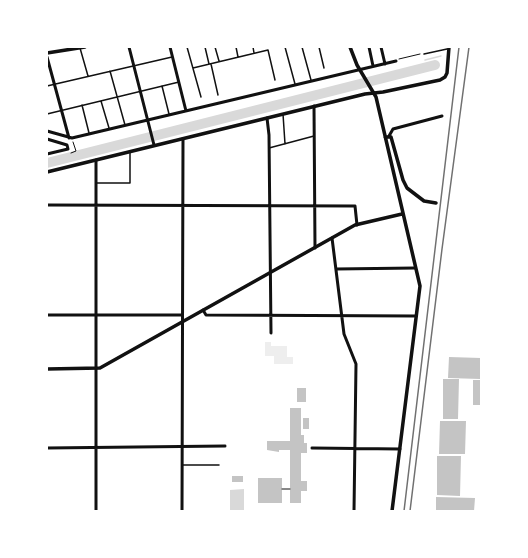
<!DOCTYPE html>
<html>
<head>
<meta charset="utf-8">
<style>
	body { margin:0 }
	#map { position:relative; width:528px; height:558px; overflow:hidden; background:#fff; font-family:Raleway,sans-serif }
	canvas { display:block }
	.frame { position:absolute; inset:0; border:48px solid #fff; pointer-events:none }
</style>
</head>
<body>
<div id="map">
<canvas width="528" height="558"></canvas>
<div class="frame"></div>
</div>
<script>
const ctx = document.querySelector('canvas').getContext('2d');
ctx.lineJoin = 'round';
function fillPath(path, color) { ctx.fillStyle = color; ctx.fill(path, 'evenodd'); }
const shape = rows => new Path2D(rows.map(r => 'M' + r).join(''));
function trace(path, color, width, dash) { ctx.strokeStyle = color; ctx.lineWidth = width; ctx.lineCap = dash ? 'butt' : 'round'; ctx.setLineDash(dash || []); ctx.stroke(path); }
fillPath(shape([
	[265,342,271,342,271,346,287,346,287,357,293,357,293,364,274,364,274,356,265,356]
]), '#eee');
fillPath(shape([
	[244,489,244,510,230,510,230,490]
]), '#d9d9d9');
trace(shape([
	[425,60,441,56]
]), '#d9d9d9', 1.5);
trace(shape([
	[47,163,435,65]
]), '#d9d9d9', 10);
fillPath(shape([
	[449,357,481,358,480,379,448,378],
	[443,379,459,379,458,419,443,419],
	[473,380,481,380,481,405,473,405],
	[297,388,306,388,306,402,297,402],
	[290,408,301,408,301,435,304,435,304,443,307,443,307,453,301,453,301,481,307,481,307,491,301,491,301,503,290,503,290,450,279,450,279,452,267,450,267,441,290,441],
	[303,418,309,418,309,429,303,429],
	[440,421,466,421,465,454,439,454],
	[437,456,461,456,460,496,437,495],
	[232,476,243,476,243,482,232,482],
	[258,478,282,478,282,503,258,503],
	[436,497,475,498,474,511,436,511]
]), '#c4c4c4');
trace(shape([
	[399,59,420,54],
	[71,153,76,151,73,142],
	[282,489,290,489]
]), '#111', 1);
trace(shape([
	[187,47,201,97],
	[205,47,209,64],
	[215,47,219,61],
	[236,47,238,57],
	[253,47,254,53],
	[285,47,295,84],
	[302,47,311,80],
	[319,47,324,68],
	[80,48,88,76],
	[424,54,447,49],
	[211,64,218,95],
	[193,68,268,50,275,80],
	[110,71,125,125],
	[47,86,172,57],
	[162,86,169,114],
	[101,101,109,128],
	[82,105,89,133],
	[47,114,179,82],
	[283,114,285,144],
	[269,148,314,136],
	[96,183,130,183,130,152],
	[182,465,219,465]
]), '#111', 1.5);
trace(shape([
	[129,47,154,145],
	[170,47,186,111],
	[369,47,373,66],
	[381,47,385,64],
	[47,57,69,138],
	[314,106,315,248],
	[267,118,269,135,271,333],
	[47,131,72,138,396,61],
	[389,136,393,129,442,116],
	[47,139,67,145,68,149,47,154],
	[47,205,355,206,357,225],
	[332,238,344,334,356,364,354,511],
	[336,269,415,268],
	[203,310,206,315,416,316],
	[47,315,182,315],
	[47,448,225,446],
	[312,448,400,449],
	[96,511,96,160],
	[182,511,183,139]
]), '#111', 3);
trace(shape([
	[350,47,357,65,376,97,420,286,392,511],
	[47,53,85,47],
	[385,137,391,137,403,180,407,188,424,201,436,203],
	[47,172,365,94,383,92,440,80,445,77,447,73,449,47],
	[47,369,100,368,355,225,402,214]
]), '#111', 3.5);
trace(shape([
	[404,511,459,47],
	[410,511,442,249,469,47]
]), '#707070', 1.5);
</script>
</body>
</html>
